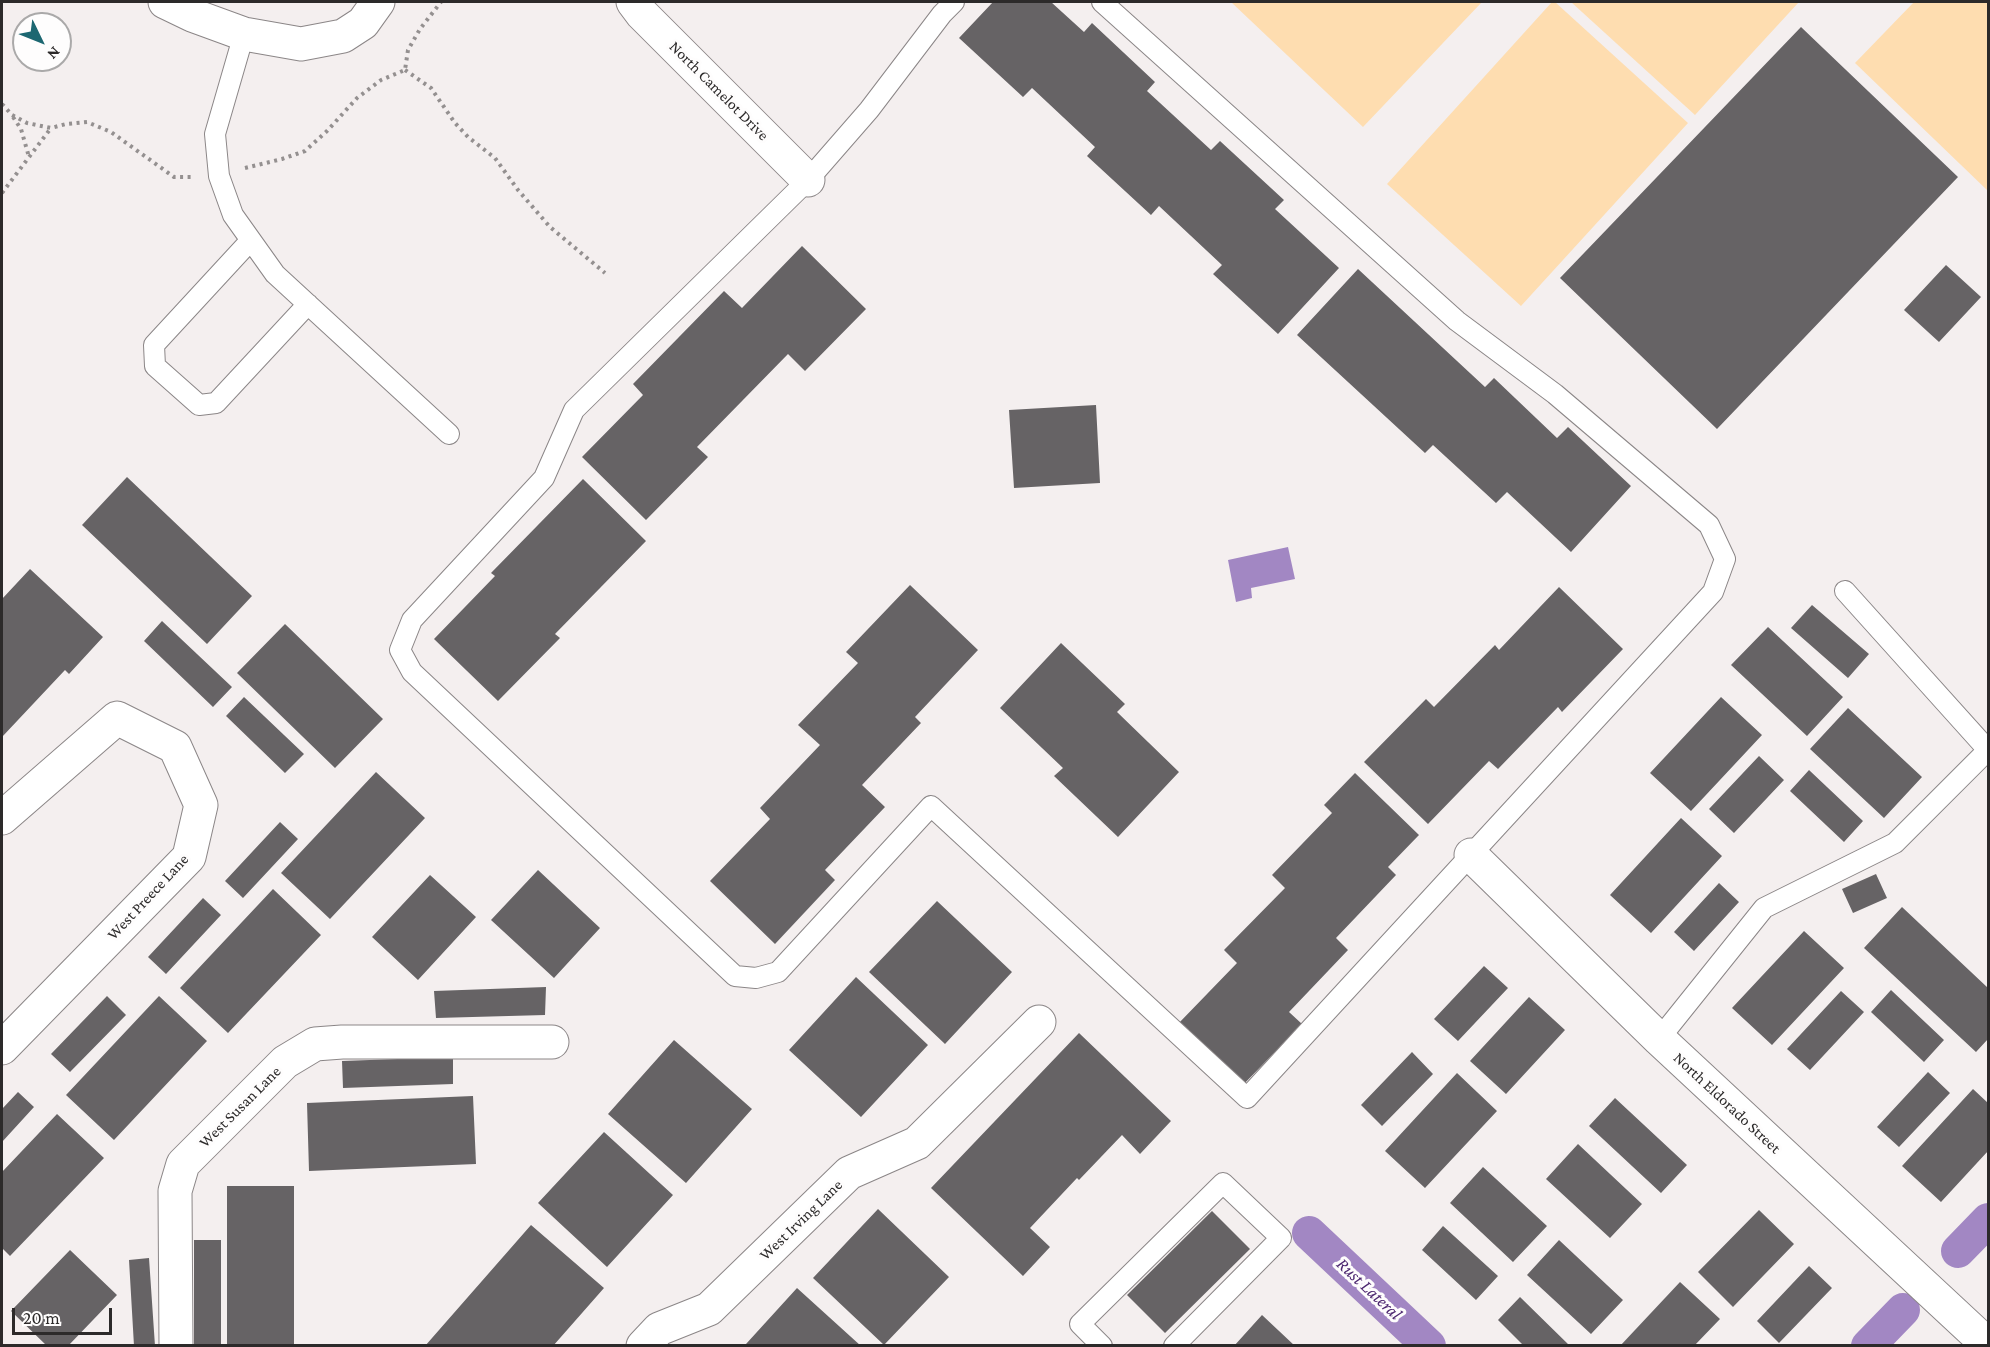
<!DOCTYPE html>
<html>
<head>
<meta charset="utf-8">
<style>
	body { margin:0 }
	#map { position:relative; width:1990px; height:1347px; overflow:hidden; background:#f4efef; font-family:"Crimson Pro",serif }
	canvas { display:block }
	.frame { position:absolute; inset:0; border:3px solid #2c2a2a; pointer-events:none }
	.north { position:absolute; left:12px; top:12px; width:60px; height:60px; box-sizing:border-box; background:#fefdfd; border:2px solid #aaa9a9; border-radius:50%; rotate:133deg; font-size:16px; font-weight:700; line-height:24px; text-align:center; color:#2c2a2a }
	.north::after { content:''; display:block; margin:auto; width:21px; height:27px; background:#1c6771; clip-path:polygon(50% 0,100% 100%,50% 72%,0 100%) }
	.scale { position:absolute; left:12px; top:1308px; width:100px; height:27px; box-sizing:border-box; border:3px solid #2c2a2a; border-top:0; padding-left:8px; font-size:18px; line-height:21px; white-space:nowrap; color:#2c2a2a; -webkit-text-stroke:4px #fefdfd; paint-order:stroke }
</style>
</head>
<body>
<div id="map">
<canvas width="1990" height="1347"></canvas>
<div class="frame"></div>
<div class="north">N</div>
<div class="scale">20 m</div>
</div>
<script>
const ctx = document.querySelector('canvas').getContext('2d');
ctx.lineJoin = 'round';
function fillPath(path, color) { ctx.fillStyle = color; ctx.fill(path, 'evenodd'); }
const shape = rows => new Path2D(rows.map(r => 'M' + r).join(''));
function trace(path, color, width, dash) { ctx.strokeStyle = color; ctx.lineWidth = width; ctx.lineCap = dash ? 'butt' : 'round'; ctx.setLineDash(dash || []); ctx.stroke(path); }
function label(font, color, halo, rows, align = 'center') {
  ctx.font = font + ' "Crimson Pro",serif'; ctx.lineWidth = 6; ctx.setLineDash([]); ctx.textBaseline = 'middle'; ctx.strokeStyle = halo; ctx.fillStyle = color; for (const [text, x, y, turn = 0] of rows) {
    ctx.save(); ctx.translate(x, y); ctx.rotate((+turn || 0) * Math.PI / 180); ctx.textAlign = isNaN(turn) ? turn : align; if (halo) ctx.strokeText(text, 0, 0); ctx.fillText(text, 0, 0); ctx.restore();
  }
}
fillPath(shape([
	[1231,2,1482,2,1363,127],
	[1552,2,1555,2,1688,123,1521,306,1387,184],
	[1571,2,1799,2,1695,115],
	[1914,2,1988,2,1988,189,1987,190,1855,63]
]), '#feddb0');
fillPath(shape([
	[1288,547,1295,579,1251,588,1252,598,1236,602,1228,560]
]), '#a287c3');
trace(shape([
	[1309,1233,1429,1346],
	[1958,1251,1988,1220],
	[1868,1346,1903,1310]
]), '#a287c3', 34);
fillPath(shape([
	[993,2,1051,2,1084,32,1092,23,1155,82,1147,91,1211,150,1220,141,1284,200,1275,209,1339,268,1278,334,1213,274,1222,265,1159,206,1151,215,1087,156,1095,147,1032,88,1023,97,959,38],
	[1801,27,1958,177,1717,429,1560,278],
	[802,246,866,309,805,371,788,354,697,447,708,457,646,520,582,457,643,395,633,384,724,291,742,308],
	[1946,265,1981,297,1939,342,1904,310],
	[1358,269,1485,387,1494,378,1557,438,1568,427,1631,486,1571,552,1507,492,1496,503,1433,445,1425,453,1297,335],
	[1096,405,1100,483,1014,488,1009,410],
	[127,477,252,596,207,644,82,525],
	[583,479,646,541,555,634,560,638,498,701,434,639,495,576,491,573],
	[30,569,103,637,69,674,65,670,2,737,2,599],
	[910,585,978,650,915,717,921,723,862,785,885,807,825,870,835,880,775,944,710,881,770,819,760,808,820,745,798,725,858,663,846,652],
	[1559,587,1623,649,1562,712,1558,707,1498,769,1489,761,1428,824,1364,762,1426,699,1434,707,1495,645,1499,650],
	[1812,605,1869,654,1848,678,1791,628],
	[162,621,232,687,213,707,144,641],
	[285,624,383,719,335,768,237,673],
	[1768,627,1843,697,1807,736,1731,665],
	[1061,643,1125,704,1117,712,1179,772,1118,837,1054,776,1063,768,1000,708],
	[244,697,304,754,285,773,226,716],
	[1721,697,1762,735,1691,811,1650,773],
	[1848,708,1922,777,1884,818,1810,749],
	[1759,756,1784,780,1734,833,1709,809],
	[1809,770,1863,821,1844,842,1790,791],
	[376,772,425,818,330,919,281,873],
	[1355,773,1419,835,1388,867,1396,875,1336,938,1348,950,1289,1012,1302,1024,1241,1087,1177,1025,1237,963,1224,950,1285,888,1272,875,1332,813,1324,805],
	[1681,818,1722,856,1651,933,1610,895],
	[280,822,298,839,243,898,225,881],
	[538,870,600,928,554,978,491,920],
	[1876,874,1887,898,1853,913,1842,889],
	[430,875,476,917,418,980,372,937],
	[1719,883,1739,902,1694,951,1674,932],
	[273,889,321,935,228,1033,180,988],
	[203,898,221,915,166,974,148,957],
	[937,901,1012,972,945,1044,869,972],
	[1902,907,1988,988,1988,1039,1976,1052,1864,948],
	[1804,931,1844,968,1772,1045,1732,1008],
	[1484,966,1508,988,1458,1041,1434,1019],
	[856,977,928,1045,861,1117,789,1050],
	[546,987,545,1015,436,1018,434,991],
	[1891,990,1944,1040,1924,1062,1871,1012],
	[1841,991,1864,1012,1810,1070,1787,1049],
	[107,996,126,1015,70,1072,51,1054],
	[159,996,207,1041,114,1140,66,1095],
	[1529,997,1565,1030,1506,1094,1470,1061],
	[1079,1033,1171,1121,1140,1154,1122,1135,1079,1180,1077,1178,1030,1228,1050,1247,1023,1276,931,1188],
	[674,1040,752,1109,686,1183,608,1114],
	[1412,1052,1433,1074,1382,1126,1361,1105],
	[453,1057,453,1084,343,1088,342,1061],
	[1928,1072,1950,1093,1899,1147,1877,1127],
	[1457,1073,1497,1111,1425,1188,1385,1151],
	[1973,1089,1988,1103,1988,1151,1941,1202,1902,1166],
	[18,1092,34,1107,2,1142,2,1109],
	[473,1096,476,1164,309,1171,307,1103],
	[1615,1098,1687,1165,1661,1193,1589,1126],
	[57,1114,104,1158,10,1256,2,1248,2,1172],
	[604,1132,673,1195,607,1267,538,1203],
	[1578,1144,1642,1204,1610,1238,1546,1179],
	[1483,1167,1547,1226,1513,1262,1450,1203],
	[227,1186,294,1186,294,1346,227,1346],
	[878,1209,949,1277,884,1345,813,1278],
	[1759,1210,1794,1244,1733,1307,1698,1272],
	[1212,1211,1250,1249,1165,1333,1127,1295],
	[531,1225,604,1288,553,1346,425,1346],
	[1443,1226,1498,1276,1476,1300,1422,1250],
	[194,1240,221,1240,221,1346,194,1346],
	[1559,1240,1623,1300,1591,1334,1527,1275],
	[70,1250,117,1295,68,1346,47,1346,11,1311],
	[149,1258,155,1346,134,1346,129,1260],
	[1809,1266,1832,1288,1779,1343,1757,1321],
	[1680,1282,1720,1319,1694,1346,1620,1346],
	[797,1288,861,1346,746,1344],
	[1520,1297,1570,1346,1524,1346,1498,1320],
	[1262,1315,1295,1346,1234,1346]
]), '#666365');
const service = shape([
	[954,2,942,14,869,110,808,180,574,410,544,478,412,620,400,650,412,672,735,976,756,978,778,972,931,806,1247,1098,1713,592,1725,559,1709,525,1555,394,1457,321,1102,2],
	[244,34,215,134,219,176,233,215,275,274,449,434],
	[250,241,154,345,155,366,199,405,216,403,308,304],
	[1659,1039,1764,908,1895,843,1988,750,1845,591],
	[1102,1346,1080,1324,1223,1183,1281,1238,1174,1346]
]);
const minor = shape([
	[165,2,192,15,244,34,301,44,343,36,363,23,378,2],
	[633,2,642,14,808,180],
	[2,818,117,718,175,747,201,805,189,857,2,1048],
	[1471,855,1659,1039,1988,1345],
	[176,1346,175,1191,183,1164,285,1062,315,1044,342,1042,552,1042],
	[643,1346,659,1329,709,1309,849,1173,917,1143,1039,1022]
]);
trace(service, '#8b8687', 22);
trace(minor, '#8b8687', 35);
trace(shape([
	[405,70,431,88,455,123,468,137,495,158,518,190,550,227,605,273],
	[2,104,12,115,27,123,51,128,66,124,87,122,111,132,174,177,194,177],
	[13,117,21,129,29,157],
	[245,168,282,159,305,151,327,131,357,98,381,80,405,70,408,50,420,29,441,2],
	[2,193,51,128]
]), '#949090', 4, [3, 4.5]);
trace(service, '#fff', 20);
trace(minor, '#fff', 33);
label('16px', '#2c2a2a', '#fefdfd', [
	["North Camelot Drive",719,91,45],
	["West Preece Lane",148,897,-47],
	["North Eldorado Street",1727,1103,43],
	["West Susan Lane",240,1107,-45],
	["West Irving Lane",801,1220,-44]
]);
label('italic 18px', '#4e2971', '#fefdfd', [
	["Rust Lateral",1369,1289,43]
]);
</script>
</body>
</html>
